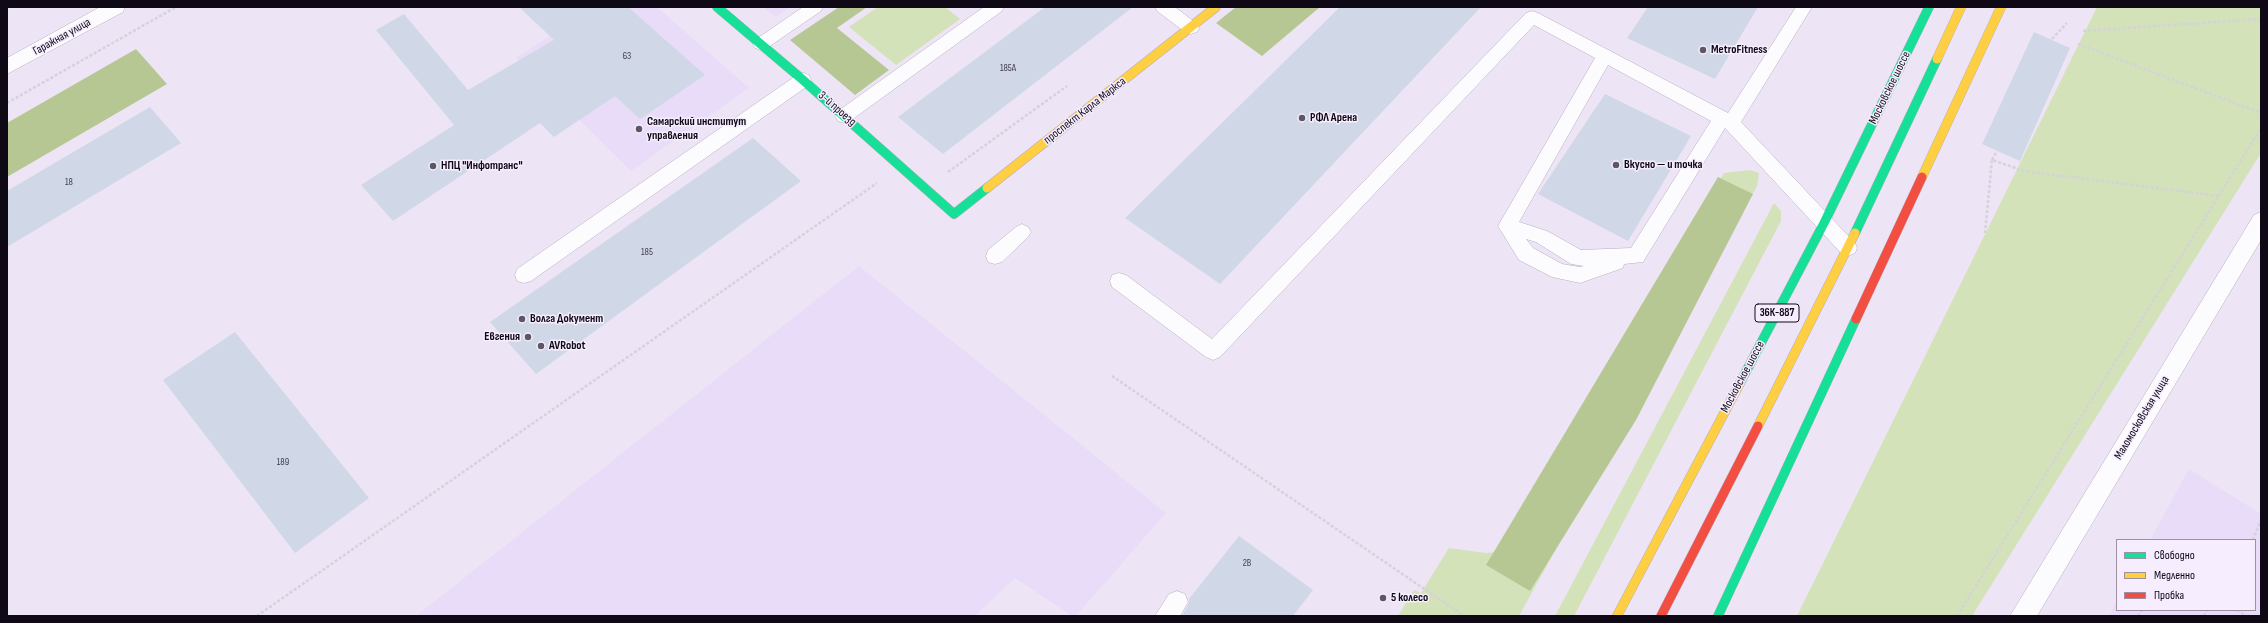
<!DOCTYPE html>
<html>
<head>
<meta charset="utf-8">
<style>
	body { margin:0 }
	#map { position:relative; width:2268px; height:623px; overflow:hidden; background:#ede5f6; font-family:"Sofia Sans Condensed",sans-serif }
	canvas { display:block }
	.frame { position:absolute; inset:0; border:8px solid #0f0916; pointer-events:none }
	.legend { position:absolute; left:2116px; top:539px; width:140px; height:72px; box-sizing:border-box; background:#f6eeff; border:1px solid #9a92a2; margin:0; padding:5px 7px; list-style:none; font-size:12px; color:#0f0916 }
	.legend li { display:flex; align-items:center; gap:8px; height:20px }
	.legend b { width:20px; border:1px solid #9a92a2 }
</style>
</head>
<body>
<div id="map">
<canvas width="2268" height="623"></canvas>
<div class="frame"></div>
<ul class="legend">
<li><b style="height:5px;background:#16e098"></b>Свободно</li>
<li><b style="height:5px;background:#ffcf43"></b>Медленно</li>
<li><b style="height:5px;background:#f24e42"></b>Пробка</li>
</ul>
</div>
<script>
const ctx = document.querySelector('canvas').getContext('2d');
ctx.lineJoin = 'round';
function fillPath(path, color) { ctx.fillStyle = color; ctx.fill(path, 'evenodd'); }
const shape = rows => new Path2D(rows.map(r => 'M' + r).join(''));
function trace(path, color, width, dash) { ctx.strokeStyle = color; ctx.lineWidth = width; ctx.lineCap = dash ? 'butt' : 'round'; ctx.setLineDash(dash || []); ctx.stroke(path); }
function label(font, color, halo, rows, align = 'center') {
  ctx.font = font + ' "Sofia Sans Condensed",sans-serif'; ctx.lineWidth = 3; ctx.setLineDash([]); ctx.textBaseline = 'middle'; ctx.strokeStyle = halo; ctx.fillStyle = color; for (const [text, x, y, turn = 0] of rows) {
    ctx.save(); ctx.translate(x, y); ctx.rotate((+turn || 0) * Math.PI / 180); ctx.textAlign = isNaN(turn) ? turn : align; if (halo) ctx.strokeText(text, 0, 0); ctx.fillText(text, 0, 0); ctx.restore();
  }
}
fillPath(shape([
	[519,7,657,7,749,88,631,171,516,58,550,36],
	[763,7,790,7,775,17],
	[859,266,1166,513,1076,616,1072,616,1015,578,975,616,416,616],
	[2189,469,2261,514,2261,616,2109,616,2117,601,2117,610,2255,610,2255,540,2150,540]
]), '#e9dcf8');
fillPath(shape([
	[878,7,945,7,960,19,896,65,849,27],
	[2097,7,2261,7,2261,153,1972,616,1797,616],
	[1750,170,1759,173,1757,186,1519,616,1398,616,1414,590,1421,593,1449,548,1486,553,1509,551,1724,173],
	[1774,203,1781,211,1781,221,1574,616,1555,616]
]), '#d3e2b8');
fillPath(shape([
	[839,7,867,7,837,28,889,70,855,95,790,40],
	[1236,7,1320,7,1262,56,1216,23],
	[136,49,167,84,7,177,7,123],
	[1718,177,1753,194,1636,420,1530,591,1486,565]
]), '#b7c794');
fillPath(shape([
	[519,7,628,7,705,75,640,119,615,96,554,137,540,123,393,221,361,185,454,125,376,30,404,14,468,90,554,40],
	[1045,7,1133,7,943,154,898,117],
	[1340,7,1481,7,1220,284,1125,218],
	[1648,7,1758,7,1715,79,1627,38],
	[2034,32,2070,48,2020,161,1982,144],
	[1605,94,1691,136,1628,241,1538,194],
	[150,107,181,143,7,247,7,191],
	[753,138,801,181,536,374,490,322],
	[235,332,369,498,295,553,163,380],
	[1239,536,1313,590,1293,616,1182,616,1189,603,1189,599]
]), '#d0d7e7');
const lane = shape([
	[803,7,823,7,821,11,767,48,761,50,755,48,753,44,755,40,803,7],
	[984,7,1004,7,1002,11,850,121,844,123,838,121,835,116,838,111,984,7],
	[1155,7,1175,7,1197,24,1199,28,1197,32,1191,34,1185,32,1157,11,1155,7],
	[1796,7,1812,7,1741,122,1855,243,1857,248,1855,253,1848,256,1841,253,1725,128,1643,262,1624,264,1623,268,1580,283,1552,277,1519,260,1498,226,1595,58,1534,25,1220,357,1213,360,1206,357,1112,287,1110,281,1112,275,1119,273,1126,275,1212,339,1526,13,1532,11,1538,13,1728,113,1796,7],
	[1608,65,1711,121,1631,248,1581,250,1547,231,1519,222,1608,65],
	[1526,239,1536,242,1571,264,1584,266,1580,267,1562,264,1533,248,1526,239],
	[803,73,809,75,811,80,809,85,531,281,524,283,517,281,515,275,517,269,797,75,803,73],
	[1022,224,1028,227,1031,232,1028,237,1002,262,995,264,988,262,986,256,988,250,1016,227,1022,224],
	[1177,591,1185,594,1188,602,1180,616,1155,616,1169,594,1177,591]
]);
const street = shape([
	[100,7,125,7,123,12,7,74,7,58,100,7],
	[2261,212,2261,240,2037,616,2010,616,2254,215,2261,212]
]);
const fast = shape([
	[717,7,803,80,954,214,987,188],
	[1855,233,1937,59],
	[1740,383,1824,223,1929,7],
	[1718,616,1856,319]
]);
const slow = shape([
	[1937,59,1961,7],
	[1922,177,2001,7],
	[987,188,1216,7],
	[1758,426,1855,233],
	[1617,616,1740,383]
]);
const jam = shape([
	[1856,319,1922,177],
	[1661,616,1758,426]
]);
trace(lane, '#b6afbe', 1);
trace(street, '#b6afbe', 1);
trace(fast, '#b6afbe', 10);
trace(slow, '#b6afbe', 10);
trace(jam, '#b6afbe', 10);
trace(shape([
	[2083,31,2261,19],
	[2052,39,2067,23],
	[2078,44,2261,113],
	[7,103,176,7],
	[1992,160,1997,151],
	[948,172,1067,86],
	[1985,233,1992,160,2024,171,2219,196],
	[1112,376,1464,616],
	[2253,540,2261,520],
	[2237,610,2246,616],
	[257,616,877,183],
	[1957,616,2261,128],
	[2138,616,2142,610],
	[2204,616,2207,610]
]), '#d5d2d8', 2.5, [3, 2]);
fillPath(lane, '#fcfbfe');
fillPath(street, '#fcfbfe');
trace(fast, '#16e098', 9);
trace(slow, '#ffcf43', 9);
trace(jam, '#f24e42', 9);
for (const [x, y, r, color] of [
	[1703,50,4,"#5d5664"],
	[1302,118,4,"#5d5664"],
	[639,129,4,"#5d5664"],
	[1616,165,4,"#5d5664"],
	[433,166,4,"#5d5664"],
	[522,319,4,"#5d5664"],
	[528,337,4,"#5d5664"],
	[541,346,4,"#5d5664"],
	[1383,598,4,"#5d5664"]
]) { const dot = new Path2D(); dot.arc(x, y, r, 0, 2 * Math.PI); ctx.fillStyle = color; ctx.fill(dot); trace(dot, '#f6eeff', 1.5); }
label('10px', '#3f3c4a', null, [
	["63",627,56],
	["185А",1008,68],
	["18",69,182],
	["185",647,252],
	["189",283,462],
	["2В",1247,563]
]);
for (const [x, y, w] of [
	[1777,313,44]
]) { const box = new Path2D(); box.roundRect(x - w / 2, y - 9, w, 18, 3); ctx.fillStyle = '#f6eeff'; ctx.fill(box); trace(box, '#0f0916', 1); }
label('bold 11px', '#0f0916', null, [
	["36К-887",1777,313]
]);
label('12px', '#0f0916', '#f6eeff', [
	["Гаражная улица",62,37,-29],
	["Московское шоссе",1890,88,-64],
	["3-й проезд",837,109,41],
	["проспект Карла Маркса",1085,111,-38],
	["Московское шоссе",1743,377,-62],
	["Маломосковская улица",2142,418,-59]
]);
label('bold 12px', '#0f0916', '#f6eeff', [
	["MetroFitness",1711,50],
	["РФЛ Арена",1310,118],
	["Самарский институт",647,122],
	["управления",647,136],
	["Вкусно — и точка",1624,165],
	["НПЦ \"Инфотранс\"",441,166],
	["Волга Документ",530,319],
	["Евгения",520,337,"right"],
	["AVRobot",549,346],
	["5 колесо",1391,598]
], 'left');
</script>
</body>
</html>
